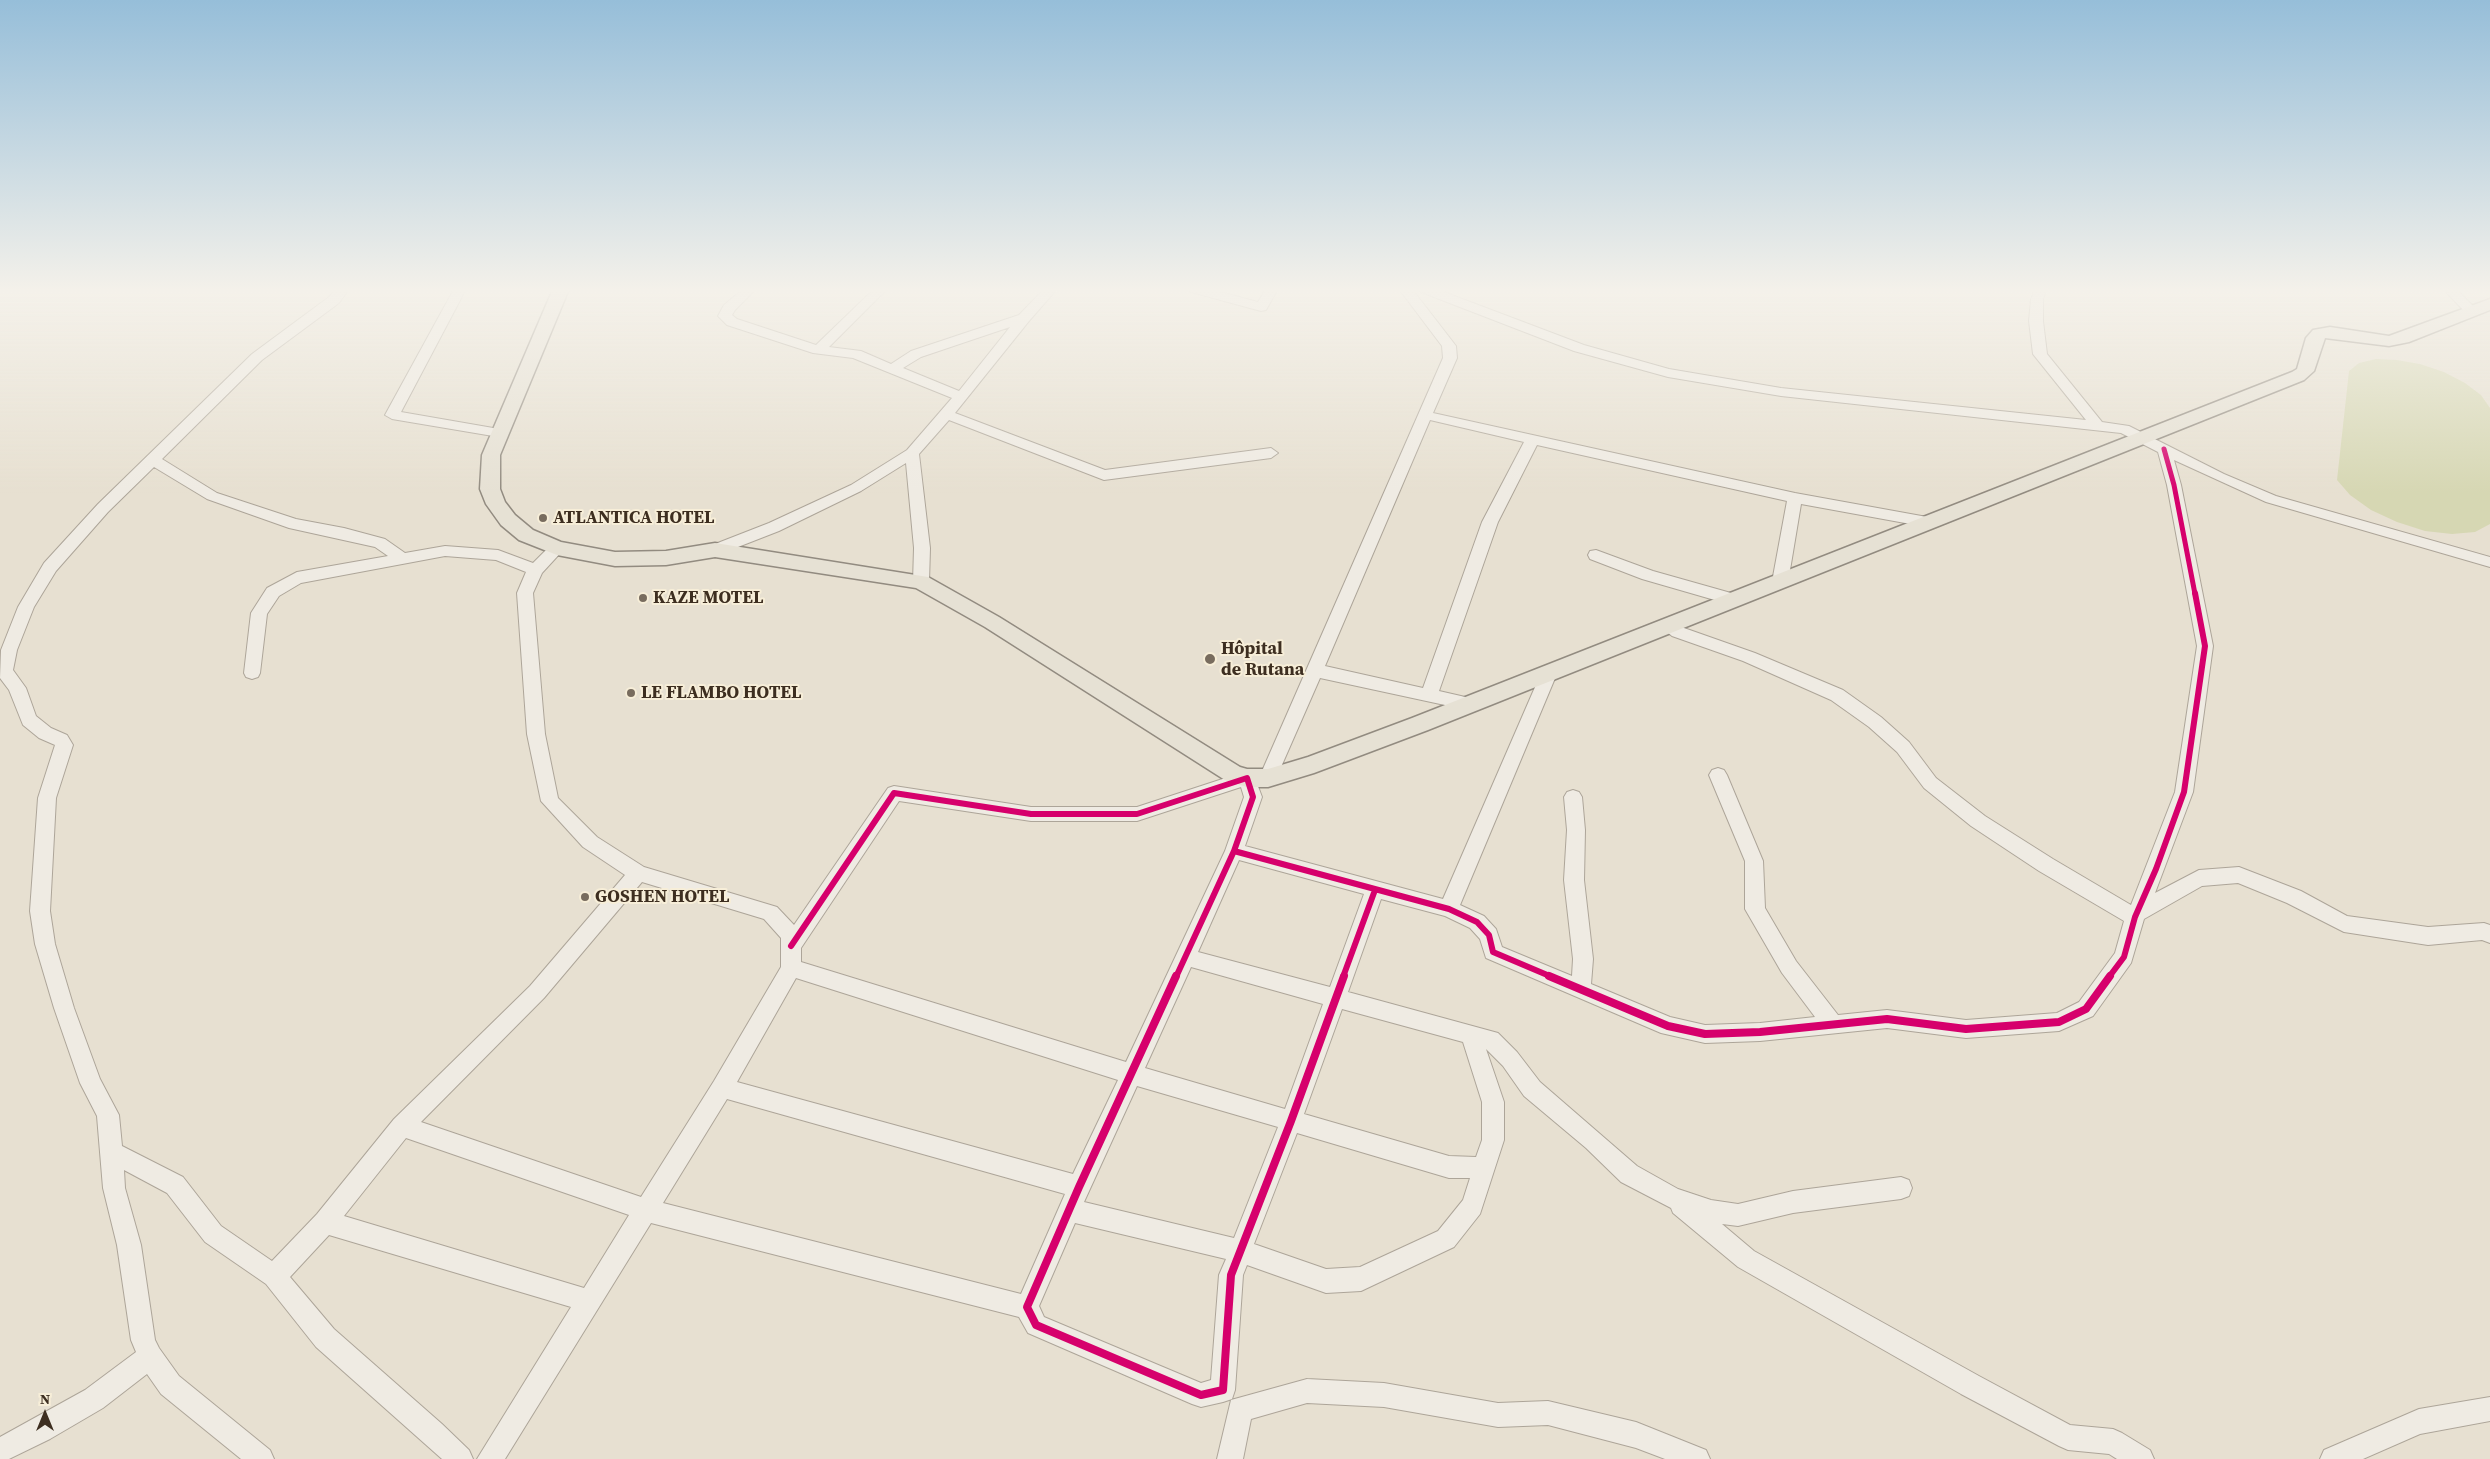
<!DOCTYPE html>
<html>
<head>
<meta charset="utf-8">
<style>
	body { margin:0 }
	#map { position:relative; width:2490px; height:1459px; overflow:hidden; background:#e7e0d1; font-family:"Source Serif 4",serif }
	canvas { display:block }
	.north { position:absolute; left:20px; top:1389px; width:50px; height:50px; -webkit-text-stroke:4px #f7eed8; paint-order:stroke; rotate:0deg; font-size:14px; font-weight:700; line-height:20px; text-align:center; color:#3d2e20 }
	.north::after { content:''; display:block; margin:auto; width:18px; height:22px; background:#3d2e20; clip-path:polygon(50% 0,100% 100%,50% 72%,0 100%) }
</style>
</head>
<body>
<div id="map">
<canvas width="2490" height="1459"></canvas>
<div class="north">N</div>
</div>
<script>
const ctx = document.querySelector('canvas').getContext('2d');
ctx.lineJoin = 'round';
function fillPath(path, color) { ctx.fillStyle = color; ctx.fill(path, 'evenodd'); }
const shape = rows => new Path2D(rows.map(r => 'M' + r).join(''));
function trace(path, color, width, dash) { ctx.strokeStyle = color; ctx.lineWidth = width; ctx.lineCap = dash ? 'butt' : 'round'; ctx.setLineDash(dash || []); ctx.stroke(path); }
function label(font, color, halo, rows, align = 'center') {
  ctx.font = font + ' "Source Serif 4",serif'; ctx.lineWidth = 4; ctx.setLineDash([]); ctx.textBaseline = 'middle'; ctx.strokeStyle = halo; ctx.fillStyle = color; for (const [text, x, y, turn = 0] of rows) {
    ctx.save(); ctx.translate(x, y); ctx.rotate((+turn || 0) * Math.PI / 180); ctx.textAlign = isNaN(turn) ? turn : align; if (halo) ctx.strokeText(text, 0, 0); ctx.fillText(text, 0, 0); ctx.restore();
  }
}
fillPath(shape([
	[2376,359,2397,360,2420,364,2444,372,2465,383,2481,395,2490,408,2490,524,2475,532,2452,534,2425,531,2397,522,2371,510,2350,495,2337,480,2349,371,2359,363]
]), '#d6d7b3');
const minor = shape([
	[336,289,349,289,339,303,262,360,162,459,217,493,296,519,344,528,385,539,405,553,445,546,498,550,533,563,552,544,562,544,565,548,542,573,533,593,545,734,558,798,597,837,644,867,777,907,794,925,888,788,894,786,1031,807,1137,807,1247,771,1253,773,1262,797,1245,846,1443,899,1542,671,1544,667,1550,665,1556,667,1558,671,1460,905,1484,916,1496,929,1502,947,1572,976,1573,959,1564,880,1567,830,1564,797,1567,792,1573,790,1579,792,1582,797,1585,830,1584,880,1593,959,1591,984,1670,1017,1705,1025,1760,1023,1815,1017,1782,973,1745,909,1745,861,1709,775,1712,770,1718,768,1724,770,1727,775,1763,861,1765,908,1796,961,1838,1015,1887,1010,1966,1020,2057,1013,2079,1002,2115,953,2124,921,2039,871,1971,826,1924,788,1897,752,1869,727,1831,700,1743,661,1672,636,1662,628,1660,624,1662,620,1674,620,1684,628,1755,653,1843,690,1881,717,1909,742,1936,778,1985,816,2053,859,2131,905,2175,792,2197,646,2167,485,2158,452,2121,433,1781,396,1668,377,1574,351,1421,292,1419,289,1436,289,1584,345,1669,369,1781,388,2086,420,2033,354,2029,321,2031,299,2035,289,2047,289,2043,299,2043,321,2047,354,2102,422,2129,426,2224,474,2276,496,2490,557,2490,567,2266,502,2174,460,2181,485,2213,646,2193,792,2155,893,2199,870,2239,867,2301,891,2347,916,2428,927,2484,923,2490,925,2490,943,2482,940,2428,945,2344,932,2287,903,2238,883,2202,886,2144,919,2131,963,2093,1016,2059,1031,1966,1038,1887,1028,1760,1041,1705,1043,1661,1033,1486,958,1480,939,1470,928,1445,916,1381,899,1348,992,1498,1033,1517,1052,1540,1082,1637,1166,1678,1189,1711,1200,1738,1204,1793,1191,1901,1177,1909,1180,1912,1188,1909,1196,1901,1199,1793,1213,1738,1226,1722,1224,1754,1251,1979,1376,2070,1425,2113,1429,2122,1433,2150,1450,2154,1459,2117,1459,2109,1454,2068,1450,2059,1446,1961,1394,1738,1267,1673,1213,1671,1208,1621,1182,1586,1148,1524,1096,1503,1066,1486,1049,1504,1102,1504,1140,1480,1214,1454,1247,1361,1291,1326,1293,1247,1265,1243,1275,1235,1390,1232,1399,1223,1402,1201,1407,1192,1404,1028,1333,1019,1317,651,1223,505,1459,477,1459,571,1307,329,1235,290,1277,334,1329,442,1424,469,1450,473,1459,442,1459,316,1347,266,1284,205,1242,167,1193,124,1170,125,1188,141,1245,155,1340,159,1348,179,1376,270,1450,274,1459,241,1459,161,1394,147,1374,103,1408,50,1439,9,1459,0,1459,0,1437,85,1390,136,1352,131,1340,117,1245,103,1188,97,1116,80,1083,54,1008,35,944,30,911,38,798,55,745,39,738,23,725,9,690,0,678,1,650,18,607,44,563,98,504,252,354,329,297,336,289],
	[154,467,207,499,289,528,375,547,388,556,297,572,267,588,251,613,244,673,246,677,252,679,258,677,260,673,267,614,279,596,301,583,445,556,496,560,526,572,517,593,527,734,541,801,583,847,625,875,530,986,394,1119,317,1214,272,1261,221,1226,183,1177,122,1146,119,1115,100,1079,74,1008,55,944,50,911,56,798,73,745,67,735,51,728,36,716,26,688,13,670,17,650,34,607,56,571,108,512,154,467],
	[1241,787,1244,797,1225,851,1126,1062,801,962,801,948,899,801,1031,821,1137,821,1241,787],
	[1239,860,1364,894,1330,987,1198,952,1239,860],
	[642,882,764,919,781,938,781,967,714,1081,641,1197,421,1122,544,998,642,882],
	[1191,967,1323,1004,1285,1109,1145,1068,1191,967],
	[796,978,1118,1080,1073,1174,737,1082,796,978],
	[1342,1009,1463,1042,1482,1102,1482,1140,1476,1157,1449,1156,1304,1114,1342,1009],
	[1137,1086,1278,1127,1234,1238,1084,1202,1137,1086],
	[727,1099,1065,1194,1021,1294,663,1203,727,1099],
	[1297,1133,1449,1178,1470,1178,1463,1200,1438,1231,1360,1267,1326,1269,1254,1244,1297,1133],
	[406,1138,629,1215,584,1288,344,1216,406,1138],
	[1075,1223,1226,1259,1219,1275,1211,1380,1201,1383,1044,1317,1039,1306,1075,1223],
	[454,289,466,289,401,412,499,429,504,430,506,433,504,436,499,437,392,419,385,415,454,289],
	[743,289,756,289,735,310,732,315,737,319,816,345,874,289,887,289,829,347,861,351,891,364,911,351,1019,315,1044,289,1057,289,1029,321,955,413,1105,470,1271,448,1278,453,1271,458,1104,480,949,420,919,454,930,548,929,582,927,586,921,588,915,586,913,582,914,548,906,463,861,491,779,531,720,554,710,554,707,550,710,546,769,523,851,485,907,450,952,398,853,358,813,353,727,325,718,316,724,305,743,289],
	[1010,327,959,391,903,368,921,357,1010,327],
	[1189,289,1209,289,1258,302,1266,289,1278,289,1266,310,1261,311,1191,292,1189,289],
	[1399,289,1412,289,1456,346,1457,358,1433,413,1795,493,1927,517,1932,518,1935,522,1932,526,1927,527,1801,504,1788,582,1786,586,1780,588,1774,586,1772,582,1787,501,1537,445,1498,522,1439,691,1474,699,1477,704,1474,709,1468,710,1320,678,1274,783,1268,785,1262,783,1259,778,1443,358,1442,346,1399,289],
	[1430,420,1524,442,1482,522,1423,688,1325,666,1430,420],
	[2443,289,2456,289,2479,312,2473,316,2468,315,2443,289],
	[1596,550,1653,571,1738,595,1740,599,1738,603,1732,605,1642,579,1590,559,1588,555,1590,551,1596,550],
	[1307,1379,1384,1383,1498,1403,1548,1401,1636,1422,1706,1450,1710,1459,1665,1459,1636,1448,1548,1425,1498,1427,1384,1407,1307,1403,1251,1419,1243,1459,1217,1459,1231,1400,1307,1379],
	[2490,1397,2490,1421,2420,1434,2363,1459,2320,1459,2324,1450,2419,1409,2490,1397]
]);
const major = shape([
	[553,289,569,289,500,455,500,489,505,502,515,515,533,530,561,542,615,552,666,551,715,543,928,577,999,617,1240,767,1247,769,1268,769,1308,757,1412,718,2292,372,2297,369,2306,338,2313,330,2330,327,2389,336,2490,299,2490,310,2409,342,2389,346,2325,338,2314,371,2304,380,1428,730,1314,773,1268,787,1247,787,1225,780,985,627,916,588,715,557,666,565,615,566,557,555,519,540,501,525,486,504,480,489,482,455,553,289]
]);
trace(minor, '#ada599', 2);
trace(major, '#928b80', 3);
fillPath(minor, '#efebe3');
fillPath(major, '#e6e1d4');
trace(shape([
	[2164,449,2174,485,2195,594]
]), '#d6006c', 5);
trace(shape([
	[1234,851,1449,909,1477,922,1489,935,1493,952,1552,977],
	[791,946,894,793,1031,814,1137,814,1247,778,1253,797,1234,851,1176,977],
	[1343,977,1375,890],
	[2109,977,2124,957,2135,917,2156,869,2184,792,2205,646,2195,593]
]), '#d6006c', 6);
trace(shape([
	[1176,976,1079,1187,1027,1307,1036,1325,1201,1395,1223,1390,1231,1275,1291,1121,1344,976],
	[1549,976,1668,1026,1705,1034,1760,1032,1887,1019,1966,1029,2059,1022,2086,1009,2110,976]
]), '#d6006c', 8);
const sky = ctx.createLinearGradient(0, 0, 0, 493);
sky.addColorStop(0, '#96bed9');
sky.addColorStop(0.59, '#f4f1ea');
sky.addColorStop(1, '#f4f1ea00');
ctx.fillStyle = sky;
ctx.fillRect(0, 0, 2490, 493);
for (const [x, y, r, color] of [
	[543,518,5,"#786c5e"],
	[643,598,5,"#786c5e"],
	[1210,659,6,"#786c5e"],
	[631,693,5,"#786c5e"],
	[585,897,5,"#786c5e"]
]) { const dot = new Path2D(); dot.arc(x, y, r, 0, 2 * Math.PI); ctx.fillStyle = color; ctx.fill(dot); trace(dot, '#f7eed8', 2); }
label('bold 18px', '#3d2e20', '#f7eed8', [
	["ATLANTICA HOTEL",553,518],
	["KAZE MOTEL",653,598],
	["Hôpital",1221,649],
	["de Rutana",1221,670],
	["LE FLAMBO HOTEL",641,693],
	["GOSHEN HOTEL",595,897]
], 'left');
</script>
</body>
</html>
